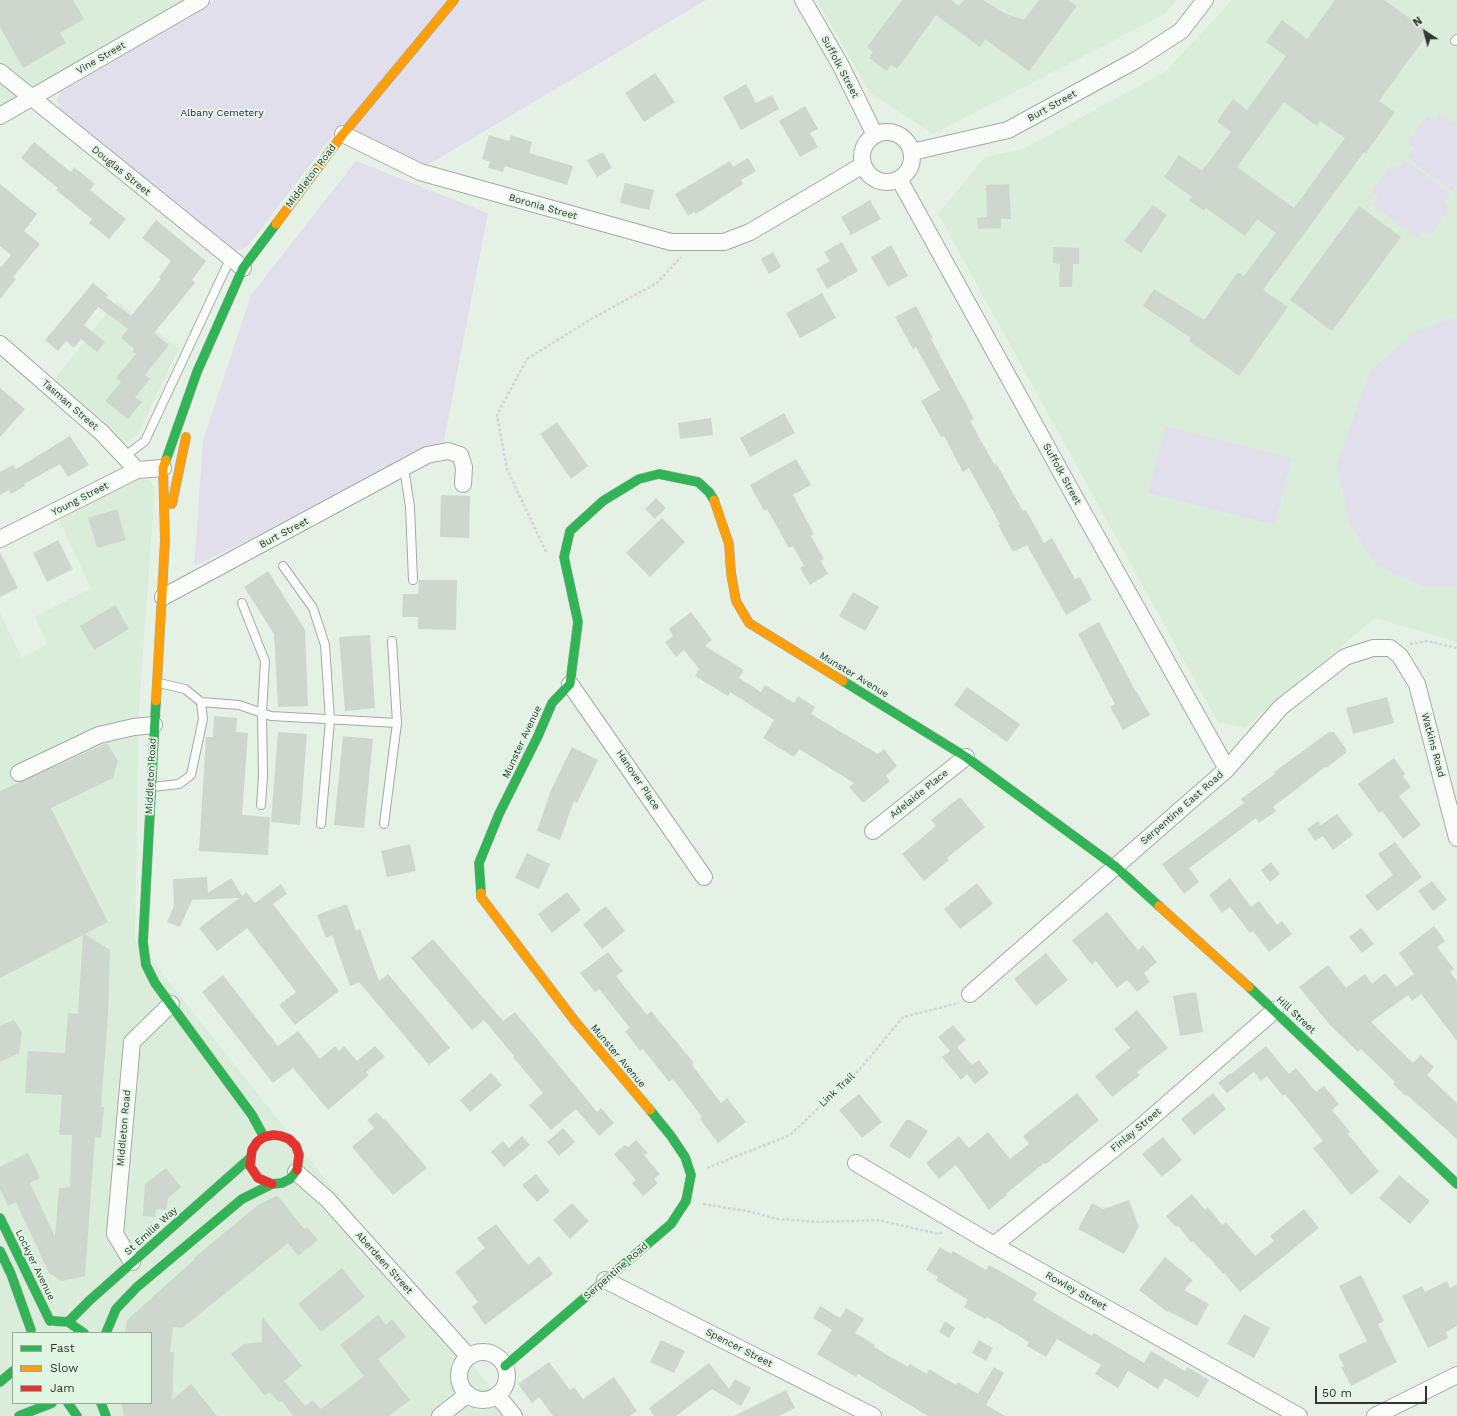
<!DOCTYPE html>
<html>
<head>
<meta charset="utf-8">
<style>
	body { margin:0 }
	#map { position:relative; width:1457px; height:1416px; overflow:hidden; background:#e6f1e6; font-family:"Work Sans",sans-serif }
	canvas { display:block }
	.legend { position:absolute; left:12px; top:1332px; width:140px; height:72px; box-sizing:border-box; background:#e1f5e3; border:1px solid #99a99b; margin:0; padding:5px 7px; list-style:none; font-size:12px; color:#2e362f }
	.legend li { display:flex; align-items:center; gap:8px; height:20px }
	.legend b { width:20px; border:1px solid #99a99b }
	.north { position:absolute; left:1405px; top:12px; width:40px; height:40px; -webkit-text-stroke:3px #e1f5e3; paint-order:stroke; rotate:324deg; font-size:11px; font-weight:700; line-height:16px; text-align:center; color:#2e362f }
	.north::after { content:''; display:block; margin:auto; width:14px; height:18px; background:#2e362f; clip-path:polygon(50% 0,100% 100%,50% 72%,0 100%) }
	.scale { position:absolute; left:1315px; top:1386px; width:112px; height:18px; box-sizing:border-box; border:2px solid #2e362f; border-top:0; padding-left:5px; font-size:12px; line-height:14px; white-space:nowrap; color:#2e362f; -webkit-text-stroke:3px #e1f5e3; paint-order:stroke }
</style>
</head>
<body>
<div id="map">
<canvas width="1457" height="1416"></canvas>
<ul class="legend">
<li><b style="height:5px;background:#30b455"></b>Fast</li>
<li><b style="height:5px;background:#ff9f0a"></b>Slow</li>
<li><b style="height:5px;background:#e5322d"></b>Jam</li>
</ul>
<div class="north">N</div>
<div class="scale">50 m</div>
</div>
<script>
const ctx = document.querySelector('canvas').getContext('2d');
ctx.lineJoin = 'round';
function fillPath(path, color) { ctx.fillStyle = color; ctx.fill(path, 'evenodd'); }
const shape = rows => new Path2D(rows.map(r => 'M' + r).join(''));
function trace(path, color, width, dash) { ctx.strokeStyle = color; ctx.lineWidth = width; ctx.lineCap = dash ? 'butt' : 'round'; ctx.setLineDash(dash || []); ctx.stroke(path); }
function label(font, color, halo, rows, align = 'center') {
  ctx.font = font + ' "Work Sans",sans-serif'; ctx.lineWidth = 4; ctx.setLineDash([]); ctx.textBaseline = 'middle'; ctx.strokeStyle = halo; ctx.fillStyle = color; for (const [text, x, y, turn = 0] of rows) {
    ctx.save(); ctx.translate(x, y); ctx.rotate((+turn || 0) * Math.PI / 180); ctx.textAlign = isNaN(turn) ? turn : align; if (halo) ctx.strokeText(text, 0, 0); ctx.fillText(text, 0, 0); ctx.restore();
  }
}
fillPath(shape([
	[0,0,186,0,0,107],
	[817,0,1176,0,1165,14,933,134,870,93],
	[1232,0,1457,0,1457,642,1375,618,1245,728,1218,722,938,214,985,157,1023,149,1166,71],
	[116,301,179,348,138,434,125,443,54,380],
	[142,478,149,480,155,488,139,707,135,939,513,1416,0,1416,0,613,22,658,47,644,35,617,91,588,59,520,133,480],
	[13,1333,151,1333,151,1403,13,1403]
]), '#daecda');
fillPath(shape([
	[215,0,706,0,426,166,378,145,341,125,247,247,231,253,60,109,57,99,61,91],
	[1440,113,1457,125,1457,184,1452,191,1407,157,1414,148,1407,143,1427,116,1434,121],
	[1405,160,1451,194,1444,203,1450,208,1430,235,1424,231,1418,238,1373,205,1379,197,1371,191,1392,164,1399,169],
	[356,161,488,213,443,446,194,566,203,440,251,295],
	[1457,317,1457,586,1425,587,1375,564,1349,522,1337,464,1370,371,1418,330],
	[1165,426,1292,458,1275,525,1148,493]
]), '#e2dfed');
fillPath(shape([
	[0,0,73,0,84,19,60,33,66,43,23,68,0,27],
	[902,0,951,0,959,6,964,0,983,0,1004,13,1024,20,1039,0,1068,0,1077,6,1029,71,985,39,980,47,936,15,897,69,891,65,887,71,869,58,873,52,867,47],
	[1335,0,1384,0,1429,32,1379,101,1395,112,1366,153,1364,152,1263,290,1288,307,1239,376,1189,341,1191,338,1143,306,1154,289,1204,320,1238,272,1244,276,1276,233,1257,219,1245,236,1206,208,1204,211,1189,200,1192,197,1164,177,1179,155,1202,171,1231,132,1217,122,1233,99,1247,110,1286,56,1266,42,1282,20,1307,39],
	[1284,102,1317,126,1320,121,1345,138,1294,208,1237,167],
	[655,73,675,102,644,122,625,93],
	[746,84,756,103,772,95,779,109,741,130,723,97],
	[805,106,818,129,810,133,818,147,800,157,779,121],
	[489,135,509,141,511,135,532,142,529,153,573,166,567,185,505,166,503,172,488,168,490,162,482,159],
	[34,142,71,172,74,167,95,184,90,190,126,219,109,239,89,223,92,219,56,190,58,188,21,158],
	[603,152,612,168,597,177,587,160],
	[748,158,756,171,741,180,743,184,696,214,694,212,688,216,675,194,730,161,733,167],
	[625,183,654,190,649,210,620,203],
	[0,184,37,214,24,231,40,244,13,277,16,279,0,299,0,266,1,267,11,255,0,246],
	[1009,184,1011,219,1001,219,1001,228,978,229,977,218,987,217,986,185],
	[870,200,881,219,851,235,841,217],
	[1153,205,1167,215,1141,253,1124,241],
	[1359,206,1401,237,1332,331,1290,300],
	[156,220,206,261,192,280,195,283,154,333,169,345,145,375,150,379,135,397,142,402,128,419,105,401,121,382,116,378,136,354,132,351,134,349,121,338,128,329,98,307,84,325,105,342,97,352,81,339,74,348,66,341,58,351,45,340,93,283,108,295,106,297,131,316,161,279,159,277,171,261,142,238],
	[842,242,858,271,827,289,816,269,830,261,824,252],
	[891,245,908,276,888,287,871,257],
	[1053,247,1079,248,1079,264,1073,264,1072,287,1059,287,1060,264,1053,263],
	[773,252,781,267,769,274,761,259],
	[822,293,836,318,800,338,786,313],
	[916,306,933,338,931,339,974,419,970,421,994,464,996,463,1023,511,1026,510,1044,543,1052,538,1075,579,1080,577,1092,600,1066,615,1027,545,1013,552,998,525,1000,524,969,468,963,472,944,436,941,437,921,401,940,390,916,347,913,349,895,317],
	[0,388,25,409,0,437],
	[784,413,795,433,750,457,740,438],
	[711,418,713,435,680,439,678,423],
	[557,422,588,466,571,479,540,434],
	[70,436,89,465,68,477,60,464,24,484,25,486,11,494,9,490,0,495,0,472,13,465,16,469],
	[796,459,811,485,793,495,814,534,811,536,824,559,821,561,828,574,810,585,800,568,804,566,793,546,789,548,767,509,764,511,750,485],
	[441,495,470,496,469,538,440,537],
	[656,498,666,508,655,519,645,509],
	[117,509,126,540,97,548,88,518],
	[662,518,685,542,650,577,626,553],
	[58,540,73,569,47,582,33,553],
	[0,552,18,588,0,597],
	[268,571,305,630,308,706,278,707,274,634,244,587],
	[419,580,457,580,456,630,418,629,418,617,402,617,403,594,418,594],
	[853,592,879,607,865,631,839,616],
	[115,605,129,629,94,650,80,626],
	[691,612,712,640,705,646,744,670,739,678,761,692,765,685,794,703,798,696,815,707,811,714,878,754,884,749,897,766,886,776,890,781,863,803,849,787,854,783,799,749,794,757,763,738,774,720,730,692,728,696,695,676,699,669,684,650,676,657,665,642,673,636,669,629],
	[1099,622,1136,692,1137,692,1150,715,1123,730,1110,707,1115,704,1078,634],
	[370,635,375,708,345,711,339,637],
	[967,687,1020,724,1007,742,954,705],
	[1387,697,1394,723,1353,734,1346,708],
	[214,716,237,718,236,732,248,733,242,815,270,817,268,855,199,851,206,737,213,737],
	[278,732,307,734,300,825,271,822],
	[1329,732,1334,732,1346,749,1346,753,1326,768,1325,767,1273,807,1276,811,1259,823,1256,818,1189,868,1199,882,1184,894,1162,864,1244,803,1241,799,1275,774,1274,772],
	[343,736,373,739,364,828,334,825],
	[107,743,118,761,113,778,51,808,108,922,85,934,110,950,108,1016,101,1107,104,1107,101,1138,95,1137,85,1276,62,1281,49,1273,16,1202,8,1206,0,1189,0,1167,28,1153,40,1178,30,1183,55,1237,59,1188,70,1187,72,1135,59,1135,62,1095,25,1093,28,1051,65,1053,68,1013,78,1014,83,935,0,978,0,791],
	[572,747,598,760,577,803,574,801,560,840,537,831,551,790],
	[1394,758,1405,774,1403,776,1411,787,1399,796,1421,825,1403,839,1382,811,1379,813,1358,784],
	[960,797,985,827,947,858,949,860,924,881,902,854,936,826,931,820],
	[1337,814,1353,835,1333,850,1323,836,1315,841,1307,829,1318,821,1321,825],
	[1395,842,1422,877,1377,911,1365,896,1393,875,1378,854],
	[410,844,416,871,387,877,381,851],
	[527,853,550,864,539,889,515,878],
	[1271,862,1280,874,1270,882,1261,870],
	[207,877,208,893,231,878,242,896,246,892,255,903,281,884,287,894,273,904,339,991,295,1025,279,1005,296,992,247,928,217,951,199,928,239,898,192,900,180,927,167,922,174,906,173,879],
	[1230,878,1251,907,1259,901,1277,925,1282,921,1292,934,1269,952,1253,931,1250,933,1230,907,1222,913,1209,895],
	[1432,881,1447,900,1433,911,1418,891],
	[977,883,993,904,960,929,944,909],
	[567,892,581,910,552,933,538,914],
	[347,904,356,931,360,929,379,981,388,974,450,1048,429,1065,359,982,350,986,332,935,326,938,317,915],
	[606,906,625,931,602,949,583,924],
	[1107,912,1138,950,1143,945,1157,962,1144,973,1150,982,1137,992,1127,980,1117,988,1096,961,1092,965,1072,940],
	[1434,926,1445,941,1437,947,1454,969,1450,972,1457,981,1457,1041,1421,994,1412,1001,1408,995,1371,1022,1413,1063,1421,1055,1434,1067,1427,1075,1457,1103,1457,1139,1407,1095,1406,1096,1393,1084,1395,1082,1361,1049,1358,1052,1330,1025,1299,987,1328,965,1346,988,1365,974,1372,984,1385,973,1396,987,1414,974,1399,953],
	[1361,928,1374,944,1362,953,1349,937],
	[433,939,503,1021,515,1012,597,1112,601,1108,614,1123,599,1136,576,1109,551,1130,529,1105,543,1093,513,1057,514,1056,484,1020,472,1030,411,958],
	[608,952,623,971,616,976,647,1015,651,1011,694,1063,692,1065,721,1103,727,1098,746,1122,718,1143,700,1119,702,1117,673,1079,669,1082,643,1049,640,1051,625,1031,630,1028,599,989,595,992,580,973],
	[1046,953,1068,980,1036,1006,1014,979],
	[223,975,278,1046,298,1031,320,1059,335,1046,339,1051,344,1046,357,1061,375,1046,385,1057,366,1072,369,1075,328,1110,293,1068,273,1083,202,992],
	[1196,992,1203,1032,1180,1036,1173,996],
	[1137,1010,1168,1048,1137,1072,1140,1075,1112,1097,1095,1076,1130,1048,1114,1029],
	[14,1020,22,1032,19,1053,0,1062,0,1026],
	[953,1025,966,1040,957,1047,972,1065,979,1060,989,1073,975,1084,967,1074,961,1080,942,1057,950,1051,938,1037],
	[1266,1046,1289,1074,1296,1068,1316,1092,1324,1086,1339,1104,1332,1110,1350,1132,1348,1134,1379,1172,1351,1195,1313,1148,1323,1141,1285,1094,1283,1096,1267,1076,1261,1081,1254,1072,1227,1093,1218,1083,1230,1073,1231,1074],
	[491,1073,502,1085,470,1112,460,1100],
	[1077,1093,1099,1120,1046,1164,1044,1163,1006,1194,1007,1195,989,1210,956,1165,939,1179,926,1163,959,1136,969,1148,988,1132,1010,1159,1029,1144,1023,1136],
	[1213,1093,1226,1109,1194,1135,1181,1119],
	[859,1094,882,1122,862,1138,839,1110],
	[377,1112,384,1120,385,1119,427,1168,393,1195,352,1147,374,1128,367,1120],
	[906,1120,910,1120,928,1131,910,1159,889,1146],
	[563,1128,575,1142,559,1156,547,1142],
	[522,1136,530,1145,504,1167,491,1152,503,1141,509,1148],
	[1163,1137,1182,1160,1162,1177,1142,1154],
	[636,1140,648,1153,644,1155,660,1174,654,1179,658,1183,643,1196,632,1183,636,1180,614,1154,625,1145,628,1147],
	[166,1168,181,1187,168,1198,166,1210,156,1209,155,1217,143,1216,145,1184],
	[536,1174,550,1191,537,1202,522,1185],
	[1399,1175,1430,1201,1410,1224,1379,1198],
	[1192,1194,1205,1210,1208,1207,1222,1225,1226,1222,1255,1256,1274,1241,1270,1236,1304,1209,1319,1228,1240,1292,1224,1273,1223,1274,1208,1256,1207,1257,1193,1241,1191,1242,1178,1226,1176,1227,1166,1216],
	[276,1196,278,1196,304,1229,307,1227,318,1240,298,1256,288,1243,182,1328,173,1327,170,1352,174,1352,172,1400,191,1384,217,1416,124,1416,121,1403,151,1403,151,1333,125,1333,127,1320,195,1259,194,1258,258,1205],
	[1129,1200,1139,1227,1124,1254,1078,1229,1092,1203,1103,1209],
	[572,1203,589,1221,570,1239,553,1220],
	[496,1224,528,1265,539,1256,553,1274,485,1325,472,1307,478,1302,455,1272,485,1248,477,1238],
	[940,1247,951,1254,953,1251,986,1270,989,1265,1014,1279,1037,1293,1033,1300,1092,1336,1094,1333,1144,1363,1151,1351,1185,1371,1187,1367,1209,1380,1198,1398,1165,1378,1158,1389,1128,1371,1118,1388,1095,1374,1101,1365,1057,1339,1046,1357,1027,1346,1029,1342,987,1317,985,1319,964,1307,968,1300,936,1280,938,1277,926,1270],
	[1165,1257,1193,1280,1184,1290,1209,1304,1197,1326,1168,1311,1167,1312,1139,1290],
	[342,1268,365,1297,321,1332,298,1304],
	[1361,1275,1384,1321,1378,1324,1397,1362,1351,1386,1341,1367,1344,1366,1338,1355,1367,1341,1339,1286],
	[1447,1281,1450,1288,1457,1284,1457,1326,1446,1332,1448,1338,1428,1348,1402,1296,1422,1286,1425,1292],
	[820,1306,840,1318,846,1308,864,1319,855,1333,875,1345,874,1347,908,1367,910,1364,927,1374,929,1369,956,1385,958,1382,978,1394,994,1367,1004,1373,986,1405,1005,1416,928,1416,858,1374,856,1377,817,1354,832,1330,813,1318],
	[1244,1314,1270,1328,1254,1358,1227,1344],
	[378,1315,386,1325,392,1319,406,1337,378,1359,410,1400,389,1416,293,1416,282,1401,279,1403,270,1392,265,1396,231,1354,244,1344,262,1342,262,1316,302,1366,284,1381,305,1406,313,1400,321,1409,364,1376,340,1345],
	[945,1321,955,1328,949,1338,939,1332],
	[661,1340,685,1351,674,1373,650,1362],
	[979,1340,993,1348,986,1361,972,1353],
	[549,1362,570,1390,574,1387,583,1399,614,1377,637,1411,630,1416,553,1416,539,1397,532,1403,518,1384],
	[709,1363,729,1389,735,1379,751,1388,741,1406,712,1389,676,1416,654,1416,649,1408],
	[786,1390,795,1408,779,1416,734,1416]
]), '#ced7ce');
const lane = shape([
	[1455,41,1457,39],
	[125,456,145,441,230,259],
	[404,468,410,507,413,580],
	[283,566,313,608,325,645,330,720,321,824],
	[242,603,265,661,262,713,263,776,261,805],
	[201,702,239,705,271,716,397,723,392,641],
	[152,787,179,784,191,775,203,719,201,702,185,689,159,683],
	[384,824,397,723]
]);
const street = shape([
	[803,0,841,66,875,135],
	[0,72,243,268],
	[0,116,201,0],
	'862 157a25 25 0 1 1 50 0a25 25 0 1 1-50 0Z',
	[343,134,420,172,671,242,724,242,750,232,863,165],
	[912,152,1008,130,1136,60,1181,31,1205,0],
	[899,179,1078,503,1227,769],
	[0,344,101,432,137,470],
	[0,539,137,470,163,468],
	[163,597,427,455,448,451,460,455,464,467,463,484],
	[570,684,704,877],
	[19,773,99,735,134,727,154,725],
	[873,831,966,757],
	[970,994,1227,769,1281,707,1345,657,1373,648,1390,648,1400,656,1417,684,1457,838],
	[856,1163,994,1245,1299,1416],
	[296,1172,327,1199,469,1357],
	[994,1245,1135,1132,1275,1010],
	[132,1262,115,1234,132,1042,171,1004],
	[605,1280,873,1416],
	'459 1376a24 24 0 1 1 48 0a24 24 0 1 1-48 0Z',
	[497,1395,514,1416],
	[440,1416,468,1394],
	[1375,1416,1457,1375]
]);
const fast = shape([
	[166,460,197,372,243,268,276,224],
	[843,681,966,757,1116,867,1159,906],
	[156,701,143,942,146,965,155,983,252,1115,264,1137],
	[481,893,479,863,499,814,538,736,552,703,570,684,578,622,564,557,570,531,603,501,639,479,659,474,698,482,709,492,714,500],
	[1249,987,1457,1184],
	[0,1218,50,1321],
	[0,1251,11,1274,31,1330],
	[54,1321,68,1322,84,1333],
	[68,1322,90,1300,250,1158],
	[106,1333,116,1309,137,1287,242,1199,272,1184,282,1183,290,1179,297,1170],
	[505,1366,671,1224,686,1201,691,1175,685,1157,671,1136,650,1110],
	[0,1382,13,1371],
	[68,1403,77,1416],
	[101,1403,106,1416],
	[19,1416,52,1403]
]);
const slow = shape([
	[276,224,343,134,454,0],
	[714,500,729,544,731,573,736,601,749,623,843,681],
	[172,504,186,437],
	[156,701,165,540,163,468,166,460],
	[481,893,481,897,574,1020,650,1110],
	[1159,906,1249,987]
]);
const jam = shape([
	[272,1184,258,1178,250,1166,252,1150,257,1142,264,1137,273,1135,281,1136,289,1139,296,1146,299,1155,297,1170]
]);
trace(lane, '#a2aba3', 10);
trace(street, '#a2aba3', 18);
trace(fast, '#a2aba3', 10);
trace(slow, '#a2aba3', 10);
trace(jam, '#a2aba3', 10);
trace(shape([
	[546,552,507,469,497,415,527,359,593,318,657,283,681,257],
	[1410,644,1427,641,1457,648],
	[707,1168,790,1135,859,1070,903,1017,959,1003],
	[703,1204,747,1211,778,1219,819,1222,878,1220,939,1234,943,1232]
]), '#d3d6d3', 2.5, [3, 2]);
trace(lane, '#fbfdfb', 8);
trace(street, '#fbfdfb', 16);
trace(fast, '#30b455', 9);
trace(slow, '#ff9f0a', 9);
trace(jam, '#e5322d', 9);
label('10px', '#2e362f', '#e1f5e3', [
	["Vine Street",101,58,-30],
	["Suffolk Street",840,67,62],
	["Burt Street",1052,106,-29],
	["Douglas Street",121,171,39],
	["Middleton Road",311,176,-53],
	["Boronia Street",543,207,16],
	["Tasman Street",70,405,41],
	["Suffolk Street",1062,474,61],
	["Young Street",80,499,-27],
	["Burt Street",284,533,-28],
	["Munster Avenue",854,675,31],
	["Munster Avenue",522,742,-65],
	["Watkins Road",1433,745,75],
	["Middleton Road",151,776,-87],
	["Hanover Place",638,780,56],
	["Adelaide Place",919,794,-39],
	["Serpentine East Road",1182,808,-41],
	["Hill Street",1296,1015,43],
	["Munster Avenue",618,1056,50],
	["Link Trail",837,1090,-43],
	["Middleton Road",124,1128,-85],
	["Finlay Street",1136,1130,-40],
	["St Emilie Way",151,1231,-42],
	["Aberdeen Street",384,1263,48],
	["Lockyer Avenue",35,1265,64],
	["Serpentine Road",616,1271,-41],
	["Rowley Street",1076,1291,29],
	["Spencer Street",739,1348,27]
]);
label('10px', '#331d49', '#e1f5e3', [
	["Albany Cemetery",222,113]
]);
</script>
</body>
</html>
